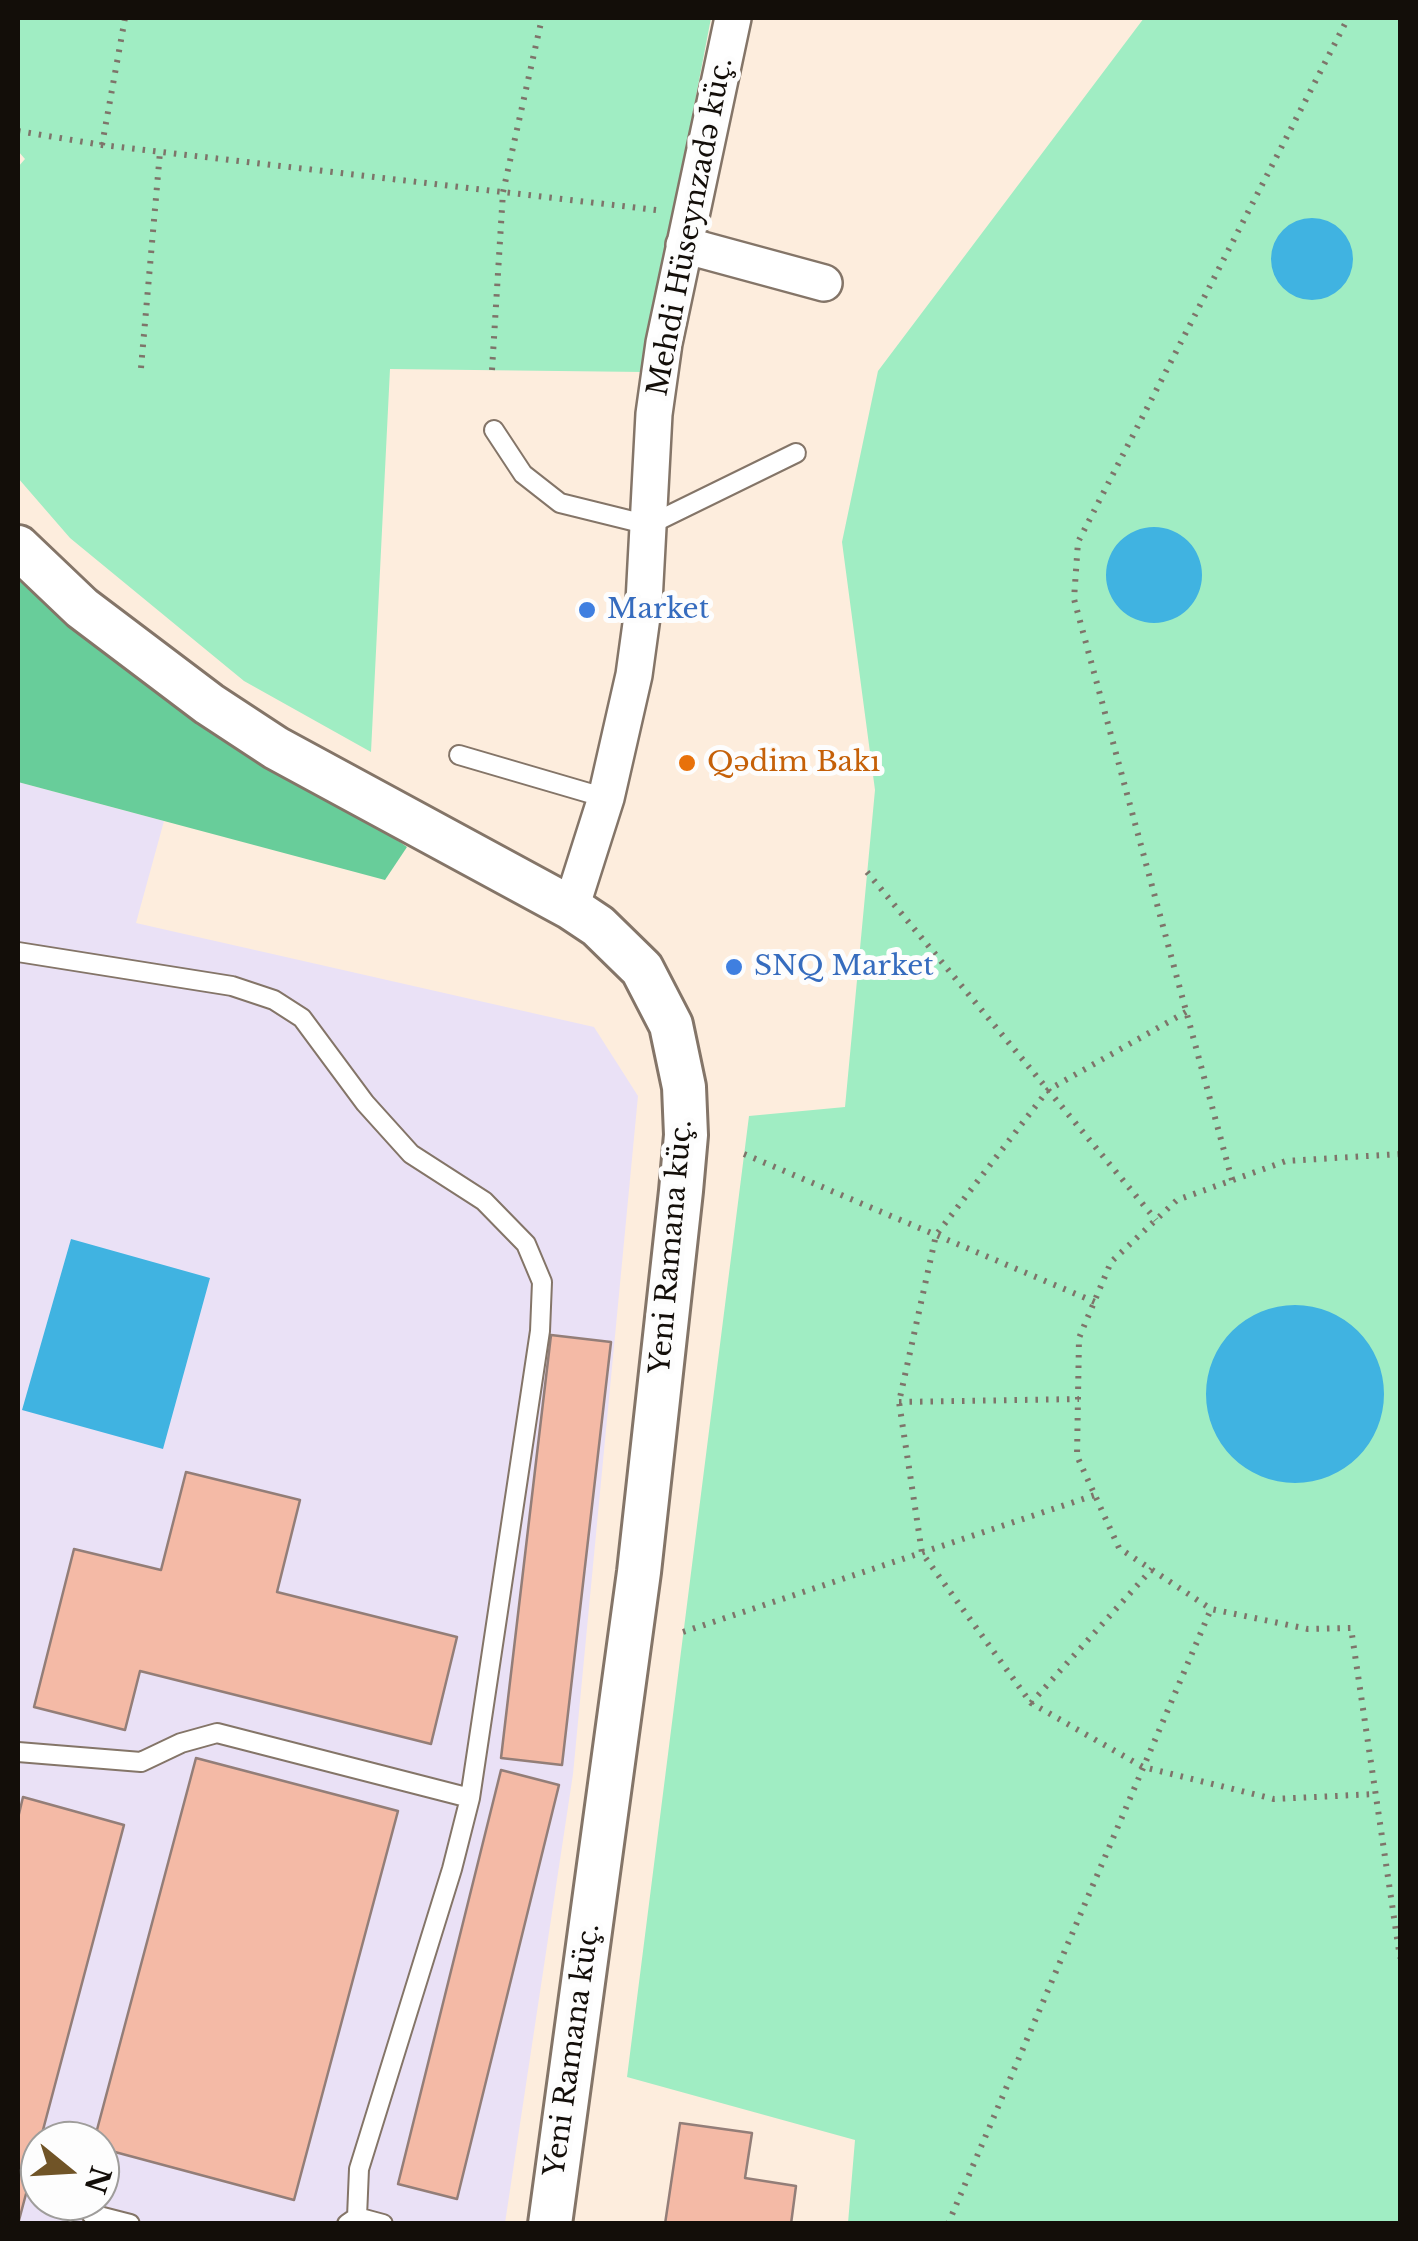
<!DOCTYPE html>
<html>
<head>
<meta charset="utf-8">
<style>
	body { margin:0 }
	#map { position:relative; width:1418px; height:2241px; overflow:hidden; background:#fdeddd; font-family:"Libre Baskerville",serif }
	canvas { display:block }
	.frame { position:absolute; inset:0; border:20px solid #130e09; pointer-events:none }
	.north { position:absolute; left:20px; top:2121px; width:100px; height:100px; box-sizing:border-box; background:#fdfdfd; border:2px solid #9f9d9b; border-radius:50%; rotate:108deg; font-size:28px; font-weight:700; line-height:40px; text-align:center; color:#130e09 }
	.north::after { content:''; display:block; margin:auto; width:35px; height:45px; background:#705427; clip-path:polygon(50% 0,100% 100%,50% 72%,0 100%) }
</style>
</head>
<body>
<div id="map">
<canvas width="1418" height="2241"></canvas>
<div class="frame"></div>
<div class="north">N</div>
</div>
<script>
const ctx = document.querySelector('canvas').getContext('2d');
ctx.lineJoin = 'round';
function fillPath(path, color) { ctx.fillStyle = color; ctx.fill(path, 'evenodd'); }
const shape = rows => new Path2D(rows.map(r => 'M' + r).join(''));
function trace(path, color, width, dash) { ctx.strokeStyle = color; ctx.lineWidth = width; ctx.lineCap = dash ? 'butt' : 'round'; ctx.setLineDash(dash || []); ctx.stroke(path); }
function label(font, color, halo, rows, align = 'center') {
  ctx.font = font + ' "Libre Baskerville",serif'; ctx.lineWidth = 10; ctx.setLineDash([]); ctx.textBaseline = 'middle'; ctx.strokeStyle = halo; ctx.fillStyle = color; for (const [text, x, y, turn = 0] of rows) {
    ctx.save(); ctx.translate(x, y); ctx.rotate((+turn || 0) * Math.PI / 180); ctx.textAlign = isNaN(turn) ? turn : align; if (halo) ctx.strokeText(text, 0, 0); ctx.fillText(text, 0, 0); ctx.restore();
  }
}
fillPath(shape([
	[18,782,164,821,136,923,594,1027,638,1096,573,1774,505,2223,18,2223],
	[40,2141,100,2141,100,2201,40,2201]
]), '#eae1f6');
fillPath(shape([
	[18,18,711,18,643,372,390,369,371,752,244,681,70,538,18,478,18,167,25,159,18,151],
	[1144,18,1400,18,1400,2223,848,2223,855,2140,627,2077,749,1116,845,1107,875,790,842,542,878,371]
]), '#a0edc3');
fillPath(shape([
	[18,570,407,847,385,880,18,782]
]), '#68cd9a');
fillPath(shape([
	'1271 259a41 41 0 1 1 82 0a41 41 0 1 1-82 0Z',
	'1106 575a48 48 0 1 1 96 0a48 48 0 1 1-96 0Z',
	[71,1239,210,1278,163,1449,22,1410],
	'1206 1394a89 89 0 1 1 178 0a89 89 0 1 1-178 0Z'
]), '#40b3e1');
const building = shape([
	[551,1335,611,1342,562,1765,501,1758,551,1335],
	[186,1472,300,1500,277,1592,457,1637,431,1744,140,1671,125,1730,34,1707,74,1549,161,1570,186,1472],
	[196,1758,398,1811,294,2200,100,2148,100,2141,94,2141,196,1758],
	[501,1770,559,1785,457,2199,398,2184,501,1770],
	[23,1797,124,1825,18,2224,18,1818,23,1797],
	[680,2123,752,2133,745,2178,796,2186,791,2224,665,2224,680,2123]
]);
fillPath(building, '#f4baa6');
trace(building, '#937e78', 2.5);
const service = shape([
	[494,430,523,474,560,503,649,525,796,453],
	[459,755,606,798],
	[18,952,232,986,274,1000,302,1018,365,1103,411,1154,484,1201,526,1244,542,1282,540,1331,470,1798,452,1869,359,2169,357,2217],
	[18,1752,141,1762,181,1743,217,1733,470,1798],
	[91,2214,130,2224],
	[347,2224,357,2217,383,2224]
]);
const minor = shape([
	[684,245,824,283],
	[571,908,606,798,634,675,644,602,654,414,664,343,733,18]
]);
const tertiary = shape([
	[18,547,82,608,209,704,276,748,571,908,598,926,642,969,671,1025,684,1087,686,1135,681,1191,639,1572,550,2224]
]);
trace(service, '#847568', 22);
trace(minor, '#847568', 40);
trace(tertiary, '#847568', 48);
trace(shape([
	[18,131,102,145,656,210],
	[102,145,125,18],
	[141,368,160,152],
	[492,370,503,192,542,18],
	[867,872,1156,1220],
	[1186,1012,1048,1090,936,1235,899,1402,922,1553,1031,1703,1143,1767,1274,1799,1376,1794],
	[744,1154,1095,1302],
	[1400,1154,1286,1161,1177,1200,1111,1262,1079,1338,1077,1456,1119,1548,1211,1609,1308,1629,1351,1628,1400,1958],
	[1232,1180,1074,599,1078,542,1348,18],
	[899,1402,1079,1399],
	[683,1632,1095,1495],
	[1031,1703,1152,1569],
	[948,2224,1211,1609]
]), '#7e746a', 6, [2.5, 8]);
trace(service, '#fff', 18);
trace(minor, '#fff', 35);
trace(tertiary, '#fff', 42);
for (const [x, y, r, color] of [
	[587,610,10,"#3f7fe0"],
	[687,763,10,"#e8710a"],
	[734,967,10,"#3f7fe0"]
]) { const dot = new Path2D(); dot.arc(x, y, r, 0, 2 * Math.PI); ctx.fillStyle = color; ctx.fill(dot); trace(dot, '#fdfdfd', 4); }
label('28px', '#130e09', '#fdfdfd', [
	["Mehdi Hüseynzadə küç.",691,227,-79],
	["Yeni Ramana küç.",672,1247,-85],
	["Yeni Ramana küç.",573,2050,-82]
]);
label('28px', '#366cbe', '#fdfdfd', [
	["Market",607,610],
	["SNQ Market",754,967]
], 'left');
label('28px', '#c56008', '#fdfdfd', [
	["Qədim Bakı",707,763]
], 'left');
</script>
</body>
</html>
